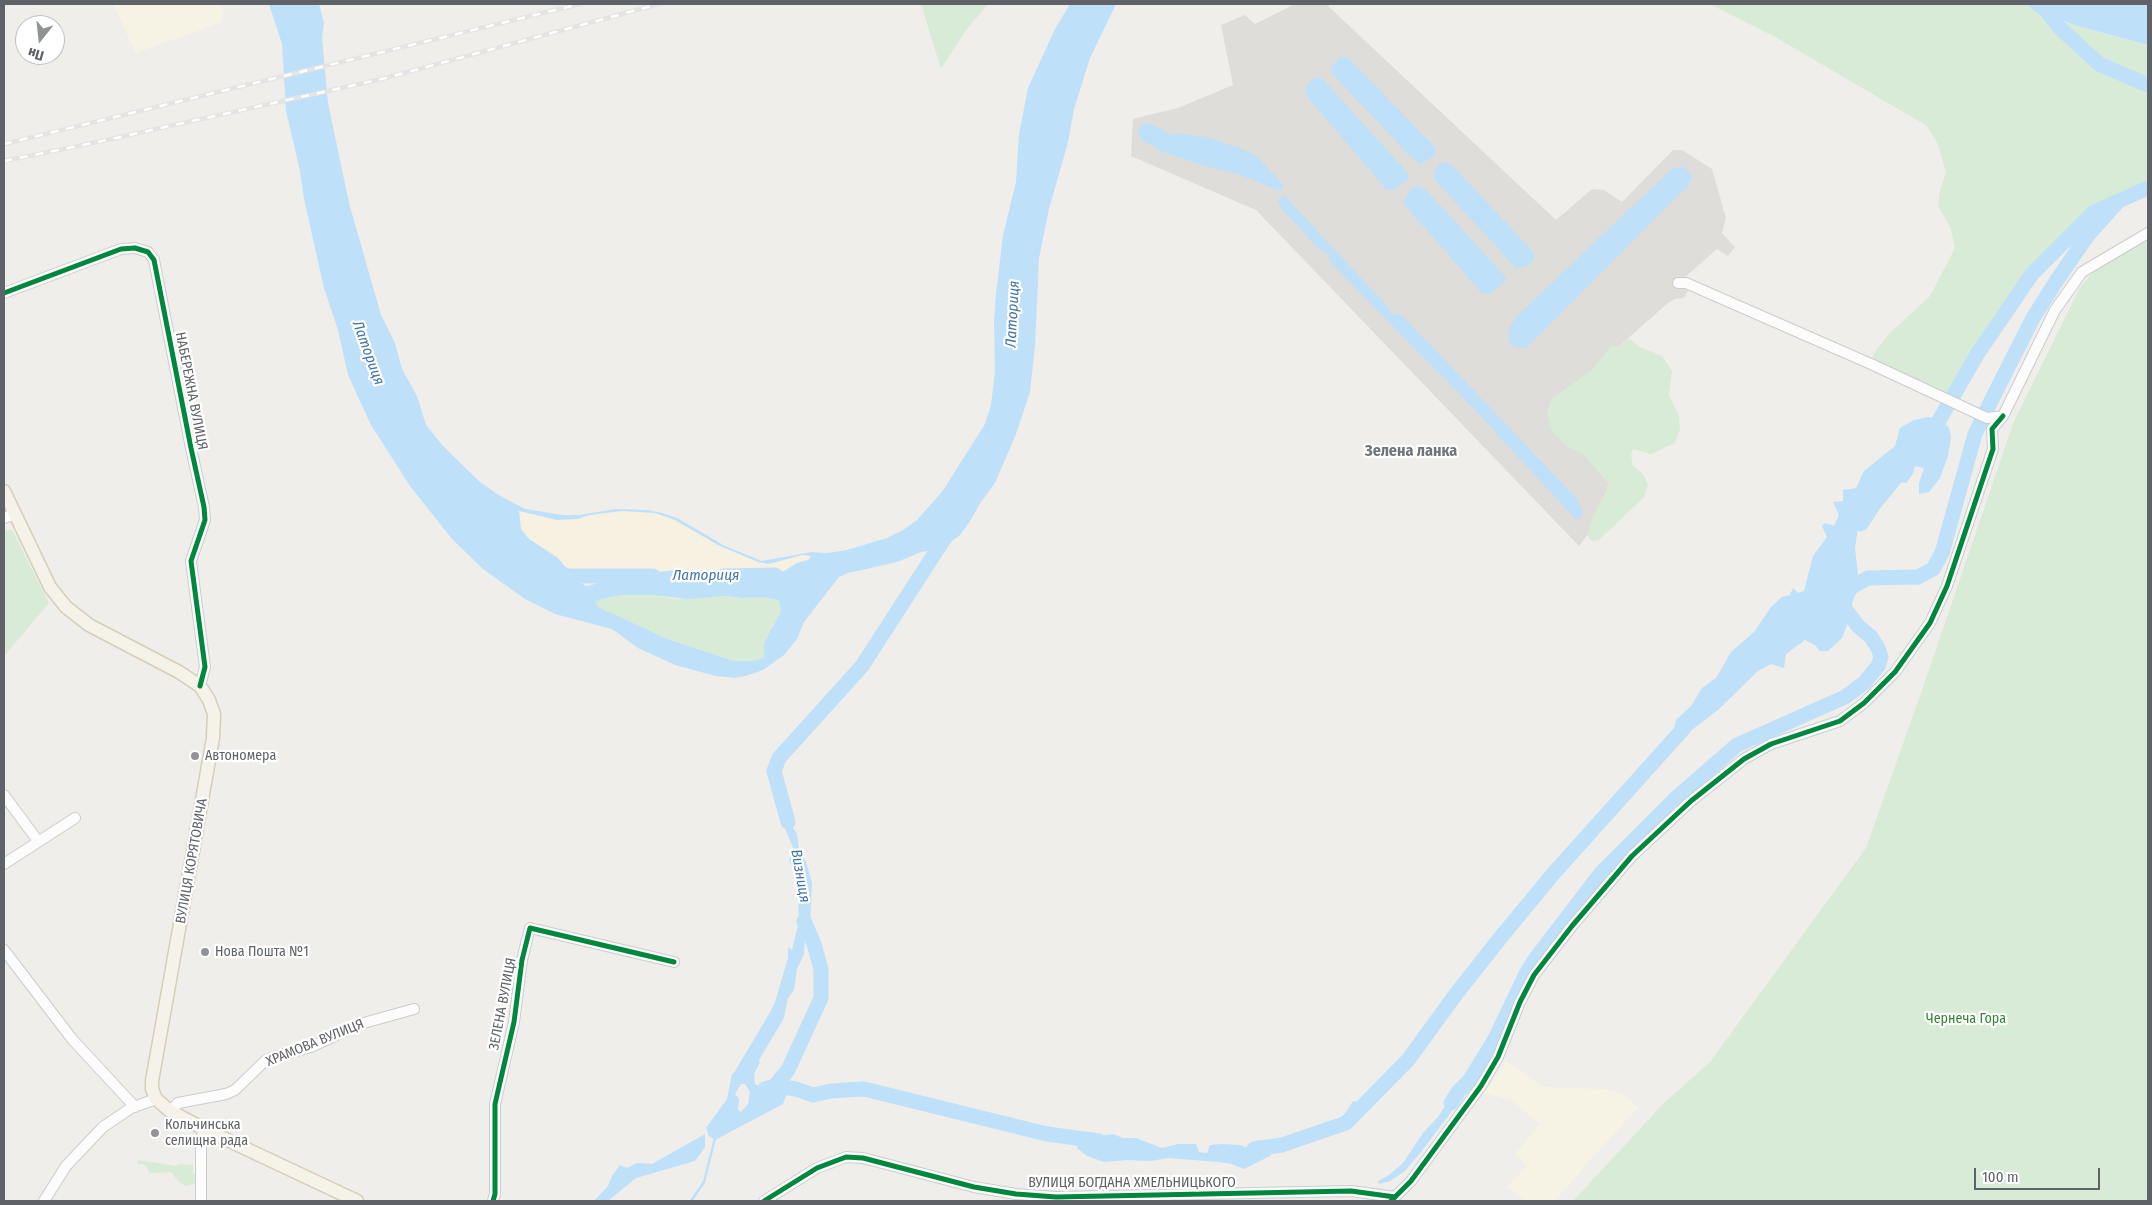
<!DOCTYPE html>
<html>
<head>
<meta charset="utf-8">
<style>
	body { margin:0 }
	#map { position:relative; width:2152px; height:1205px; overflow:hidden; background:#efeeea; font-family:"Fira Sans Condensed",sans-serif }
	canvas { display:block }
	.frame { position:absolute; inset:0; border:5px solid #5f6368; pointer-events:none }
	.north { position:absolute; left:15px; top:15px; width:50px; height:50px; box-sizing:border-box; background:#fff; border:1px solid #bfc1c3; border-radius:50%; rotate:196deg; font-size:14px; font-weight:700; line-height:20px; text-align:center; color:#5f6368 }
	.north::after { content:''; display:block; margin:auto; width:18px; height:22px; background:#919496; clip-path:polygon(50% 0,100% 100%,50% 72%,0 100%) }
	.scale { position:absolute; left:1974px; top:1168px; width:126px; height:22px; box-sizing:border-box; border:2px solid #5f6368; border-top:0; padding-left:6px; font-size:15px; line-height:18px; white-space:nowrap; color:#5f6368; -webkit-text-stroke:4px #fff; paint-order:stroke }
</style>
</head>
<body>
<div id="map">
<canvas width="2152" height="1205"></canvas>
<div class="frame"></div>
<div class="north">Пн</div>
<div class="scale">100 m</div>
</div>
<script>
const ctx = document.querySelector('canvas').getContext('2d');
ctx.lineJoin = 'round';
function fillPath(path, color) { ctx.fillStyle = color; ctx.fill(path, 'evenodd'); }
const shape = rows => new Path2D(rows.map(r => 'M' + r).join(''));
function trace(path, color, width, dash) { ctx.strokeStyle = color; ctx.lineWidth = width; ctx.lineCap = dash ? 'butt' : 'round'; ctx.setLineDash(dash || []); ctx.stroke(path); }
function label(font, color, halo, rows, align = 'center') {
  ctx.font = font + ' "Fira Sans Condensed",sans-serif'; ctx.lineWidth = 4.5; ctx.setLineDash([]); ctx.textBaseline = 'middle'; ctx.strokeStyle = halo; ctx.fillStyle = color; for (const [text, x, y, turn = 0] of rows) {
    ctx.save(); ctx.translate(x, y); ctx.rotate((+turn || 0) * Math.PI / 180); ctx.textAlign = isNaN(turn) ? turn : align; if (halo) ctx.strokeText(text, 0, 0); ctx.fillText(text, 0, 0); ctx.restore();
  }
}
fillPath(shape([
	[113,4,221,4,223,16,221,22,217,24,136,53],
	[1506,1061,1542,1086,1556,1088,1605,1089,1622,1094,1638,1107,1554,1201,1526,1201,1507,1187,1527,1166,1515,1154,1540,1124,1511,1100,1485,1093]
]), '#f7f3e4');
fillPath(shape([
	[1295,4,1332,4,1328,6,1556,220,1592,189,1604,190,1622,202,1673,150,1682,150,1712,169,1726,218,1722,233,1735,247,1728,256,1717,249,1676,285,1688,291,1684,298,1675,299,1668,303,1549,408,1623,489,1579,546,1256,210,1131,156,1133,119,1178,108,1233,85,1221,25,1245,15,1255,24]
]), '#dfddda');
fillPath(shape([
	[921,4,988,4,966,30,941,69],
	[1710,4,2025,4,2074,25,2148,45,2148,188,2094,212,2032,274,1978,353,1953,397,1871,364,1874,353,1890,333,1930,296,1955,248,1951,229,1938,206,1940,190,1946,173,1938,144,1927,126,1777,38],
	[2148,238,2148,1201,1573,1201,1663,1104,1710,1062,1866,848,1921,693,2014,421,2079,289,2092,273],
	[1628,338,1640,347,1662,356,1672,371,1669,395,1679,416,1680,429,1675,443,1651,454,1633,449,1631,455,1633,466,1643,474,1648,485,1644,497,1599,540,1591,541,1587,535,1590,524,1609,484,1583,454,1566,446,1552,431,1547,413,1551,399,1592,370,1611,346,1620,346],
	[4,530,12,530,49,603,4,656],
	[624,595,652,595,676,599,727,596,742,598,762,597,780,600,781,611,764,643,764,658,752,661,734,661,670,640,597,607,594,602,605,598],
	[138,1160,176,1166,179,1164,193,1165,193,1171,191,1172,196,1175,196,1183,186,1186,179,1182,171,1172,149,1173,146,1165,138,1164]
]), '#d8ebd6');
fillPath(shape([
	[519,511,557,520,577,519,590,515,622,511,655,513,675,520,718,545,758,562,769,564,802,555,811,555,808,560,797,563,784,571,749,578,732,570,675,570,641,574,586,586,576,580,558,558,529,539,521,529]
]), '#f6f1e1');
fillPath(shape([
	[269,4,319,4,324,23,322,37,328,103,349,203,381,315,395,343,402,369,417,396,426,425,443,446,480,482,497,494,525,509,562,515,579,515,616,509,648,510,662,513,677,518,725,546,762,561,812,552,827,553,847,550,887,538,903,530,917,520,942,492,985,424,991,405,995,372,994,321,996,294,1003,235,1016,182,1019,134,1028,88,1055,29,1070,4,1116,4,1090,58,1074,109,1068,142,1049,209,1039,258,1035,346,1030,392,1016,434,995,483,981,502,970,521,960,535,943,548,921,552,897,562,848,573,839,577,804,622,797,639,784,655,763,670,746,676,735,678,716,676,675,665,638,648,612,629,555,614,525,599,483,569,452,539,410,486,371,425,348,375,338,330,324,288,304,199,300,171,286,111,282,44],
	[519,511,557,520,577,519,590,515,622,511,655,513,675,520,718,545,758,562,769,564,802,555,811,556,808,560,797,563,784,571,769,571,749,578,732,570,675,570,641,574,586,586,576,580,558,558,529,539,521,529],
	[624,595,652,595,687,599,727,596,742,598,762,597,779,600,781,611,764,643,764,658,752,661,734,661,670,640,598,607,595,602,605,598],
	[2025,4,2148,4,2148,45,2074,25],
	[1340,57,1348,58,1432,144,1436,151,1434,156,1420,164,1413,159,1332,74,1331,68],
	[1315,78,1323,79,1408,173,1408,179,1394,190,1387,190,1309,99,1305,91,1308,83],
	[1142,123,1152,124,1172,135,1180,134,1207,137,1242,149,1257,156,1284,186,1281,190,1270,187,1238,174,1208,167,1163,152,1142,140,1138,132],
	[1446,162,1453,166,1534,253,1534,259,1529,265,1517,269,1443,189,1434,177,1435,170,1440,164],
	[1684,167,1692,176,1687,188,1679,194,1526,348,1516,348,1509,341,1509,328,1518,315,1673,168],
	[1417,186,1425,189,1505,276,1506,279,1498,288,1488,294,1481,292,1403,203,1410,190],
	[1284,195,1388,307,1390,312,1403,316,1577,499,1583,513,1581,517,1576,520,1476,411,1332,264,1327,254,1317,247,1281,208,1278,203,1280,197],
	[1928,417,1940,419,1949,428,1951,437,1948,456,1940,478,1929,492,1919,494,1919,483,1924,468,1915,466,1913,474,1906,483,1893,481,1874,504,1858,528,1855,548,1858,575,1847,625,1842,638,1828,651,1820,651,1815,645,1805,640,1786,654,1784,668,1771,664,1758,671,1718,710,1693,729,1671,742,1676,720,1691,706,1702,688,1716,678,1731,652,1754,632,1771,607,1782,597,1790,595,1793,588,1798,593,1804,591,1813,556,1827,537,1822,526,1825,523,1834,526,1839,515,1833,502,1843,501,1843,490,1856,488,1864,471,1895,446,1900,428,1914,420],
	[785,796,787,805,792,813,792,826,797,834,799,850,806,862,812,883,810,927,805,935,804,954,797,969,794,990,788,998,784,1017,775,1033,766,1035,768,1017,775,1002,788,958,788,947,792,950,799,921,798,894,795,874,789,860,794,850,780,816],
	[1500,1028,1495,1047,1473,1081,1470,1080,1469,1071],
	[747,1053,760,1062,754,1074,755,1084,758,1086,771,1079,777,1071,788,1076,785,1083,786,1095,783,1104,715,1140,709,1136,706,1128,727,1099,732,1074,739,1068],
	[745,1084,750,1092,748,1104,741,1112,738,1110,739,1099,735,1094,741,1084],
	[1457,1087,1463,1088,1461,1095,1449,1115,1421,1152,1405,1171,1390,1181,1379,1184,1378,1181,1389,1175,1403,1163,1423,1133,1438,1117],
	[1353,1101,1358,1102,1361,1109,1362,1114,1358,1117,1344,1115],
	[1089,1132,1100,1136,1113,1134,1123,1138,1136,1138,1162,1148,1178,1144,1196,1144,1199,1152,1207,1153,1210,1145,1221,1144,1240,1145,1250,1149,1257,1140,1273,1147,1270,1156,1244,1169,1231,1164,1219,1162,1168,1158,1151,1161,1128,1160,1104,1162,1087,1156,1077,1148,1079,1138],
	[705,1134,705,1147,695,1161,636,1178,608,1201,594,1201,608,1186,612,1176,620,1165,627,1168,637,1163,652,1164]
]), '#bfe0f9');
trace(shape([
	[691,1201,704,1182,715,1138]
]), '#bfe0f9', 2.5);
trace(shape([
	[2037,4,2045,9,2059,27,2099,64,2148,85],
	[1930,436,1978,353,2032,274,2094,212,2148,188],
	[1861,524,1874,504,1906,465],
	[554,571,569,576,653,576],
	[723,576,775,575],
	[1845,600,1850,588,1868,578,1918,577,1933,569,1942,553,1975,434,1991,401,2033,318,2057,280,2088,235,2115,205],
	[788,822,774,771,779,758,862,666,948,533],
	[742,1074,776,1017],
	[775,1086,788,1070,821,998,821,969,814,944,804,921],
	[765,1089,775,1086,796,1089,813,1095,831,1091,864,1089,1047,1134,1099,1141],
	[1451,1103,1459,1091,1470,1080,1495,1039,1526,974,1536,958,1601,873,1675,799,1737,745,1845,697,1864,683,1878,666,1881,657,1878,648,1871,637,1858,626,1846,610,1841,597],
	[1254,1149,1282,1145,1346,1123,1408,1060,1456,994,1501,937,1553,874,1684,728]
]), '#bfe0f9', 15);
const minor = shape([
	[1678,283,1686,283,1871,364,1987,418,2003,416,2055,310,2082,272,2148,233],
	[4,293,121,249,135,248,148,252,154,260,191,448,204,507,205,520,191,561,205,667,200,686],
	[4,518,14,514],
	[4,795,38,841],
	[4,864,75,818],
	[4,950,72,1039,135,1107],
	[170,1111,178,1103,226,1094,235,1090,266,1060,274,1057,311,1047,360,1024,414,1009],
	[44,1201,66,1166,103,1127,131,1108,156,1099],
	[201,1201,201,1139,204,1129],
	[493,1201,495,1194,495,1104,514,1022,522,960,530,928,674,962],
	[764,1201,817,1168,846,1157,863,1158,974,1187,1016,1194,1056,1197,1351,1191,1395,1197],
	[1391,1201,1411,1181,1481,1086,1498,1057,1520,1002,1534,975,1572,926,1632,856,1691,801,1744,759,1771,744,1840,721,1864,703,1895,672,1930,623,1947,586,1993,449,1992,429,2003,416]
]);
const major = shape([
	[4,491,50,587,66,607,89,625,179,672,200,686,209,700,214,714,213,738,152,1081,152,1089,156,1099,170,1111,204,1129,357,1201]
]);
trace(minor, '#cbcccc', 12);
trace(major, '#d7ceb8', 15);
trace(minor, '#fdfcfc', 10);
trace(major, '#f4f2e9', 12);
const rail = shape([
	[4,144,580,4],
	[4,161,93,143,382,79,659,4]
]);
trace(rail, '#e4e4e4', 4.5);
trace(rail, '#fff', 2.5, [8]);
trace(shape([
	[4,293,121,249,135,248,148,252,154,260,191,448,204,507,205,520,191,561,205,667,200,686],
	[493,1201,495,1194,495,1104,514,1022,522,960,530,928,674,962],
	[764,1201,817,1168,846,1157,863,1158,974,1187,1016,1194,1056,1197,1351,1191,1395,1197],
	[1391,1201,1411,1181,1481,1086,1498,1057,1520,1002,1534,975,1572,926,1632,856,1691,801,1744,759,1771,744,1840,721,1864,703,1895,672,1930,623,1947,586,1993,449,1992,429,2003,416]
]), '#00873e', 5);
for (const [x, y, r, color] of [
	[195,756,5,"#919496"],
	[205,952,5,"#919496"],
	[155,1133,5,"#919496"]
]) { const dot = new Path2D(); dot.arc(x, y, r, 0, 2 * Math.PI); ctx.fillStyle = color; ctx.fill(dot); trace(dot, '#fff', 2); }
label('14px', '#5f6368', '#fff', [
	["НАБЕРЕЖНА ВУЛИЦЯ",191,391,79],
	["ВУЛИЦЯ КОРЯТОВИЧА",192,861,-80],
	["ЗЕЛЕНА ВУЛИЦЯ",503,1004,-79],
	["ХРАМОВА ВУЛИЦЯ",315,1043,-22],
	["ВУЛИЦЯ БОГДАНА ХМЕЛЬНИЦЬКОГО",1132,1183]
]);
label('14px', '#5f6368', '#fff', [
	["Автономера",205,756],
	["Нова Пошта №1",215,952],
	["Кольчинська",165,1125],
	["селищна рада",165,1141]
], 'left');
label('14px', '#348238', '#fff', [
	["Чернеча Гора",1966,1019]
]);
label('italic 15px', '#4174aa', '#fff', [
	["Латориця",1013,314,-87],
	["Латориця",368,353,70],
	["Латориця",706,576],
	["Визниця",800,876,80]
]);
label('bold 16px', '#70757a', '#fff', [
	["Зелена ланка",1411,452]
]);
</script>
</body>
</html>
